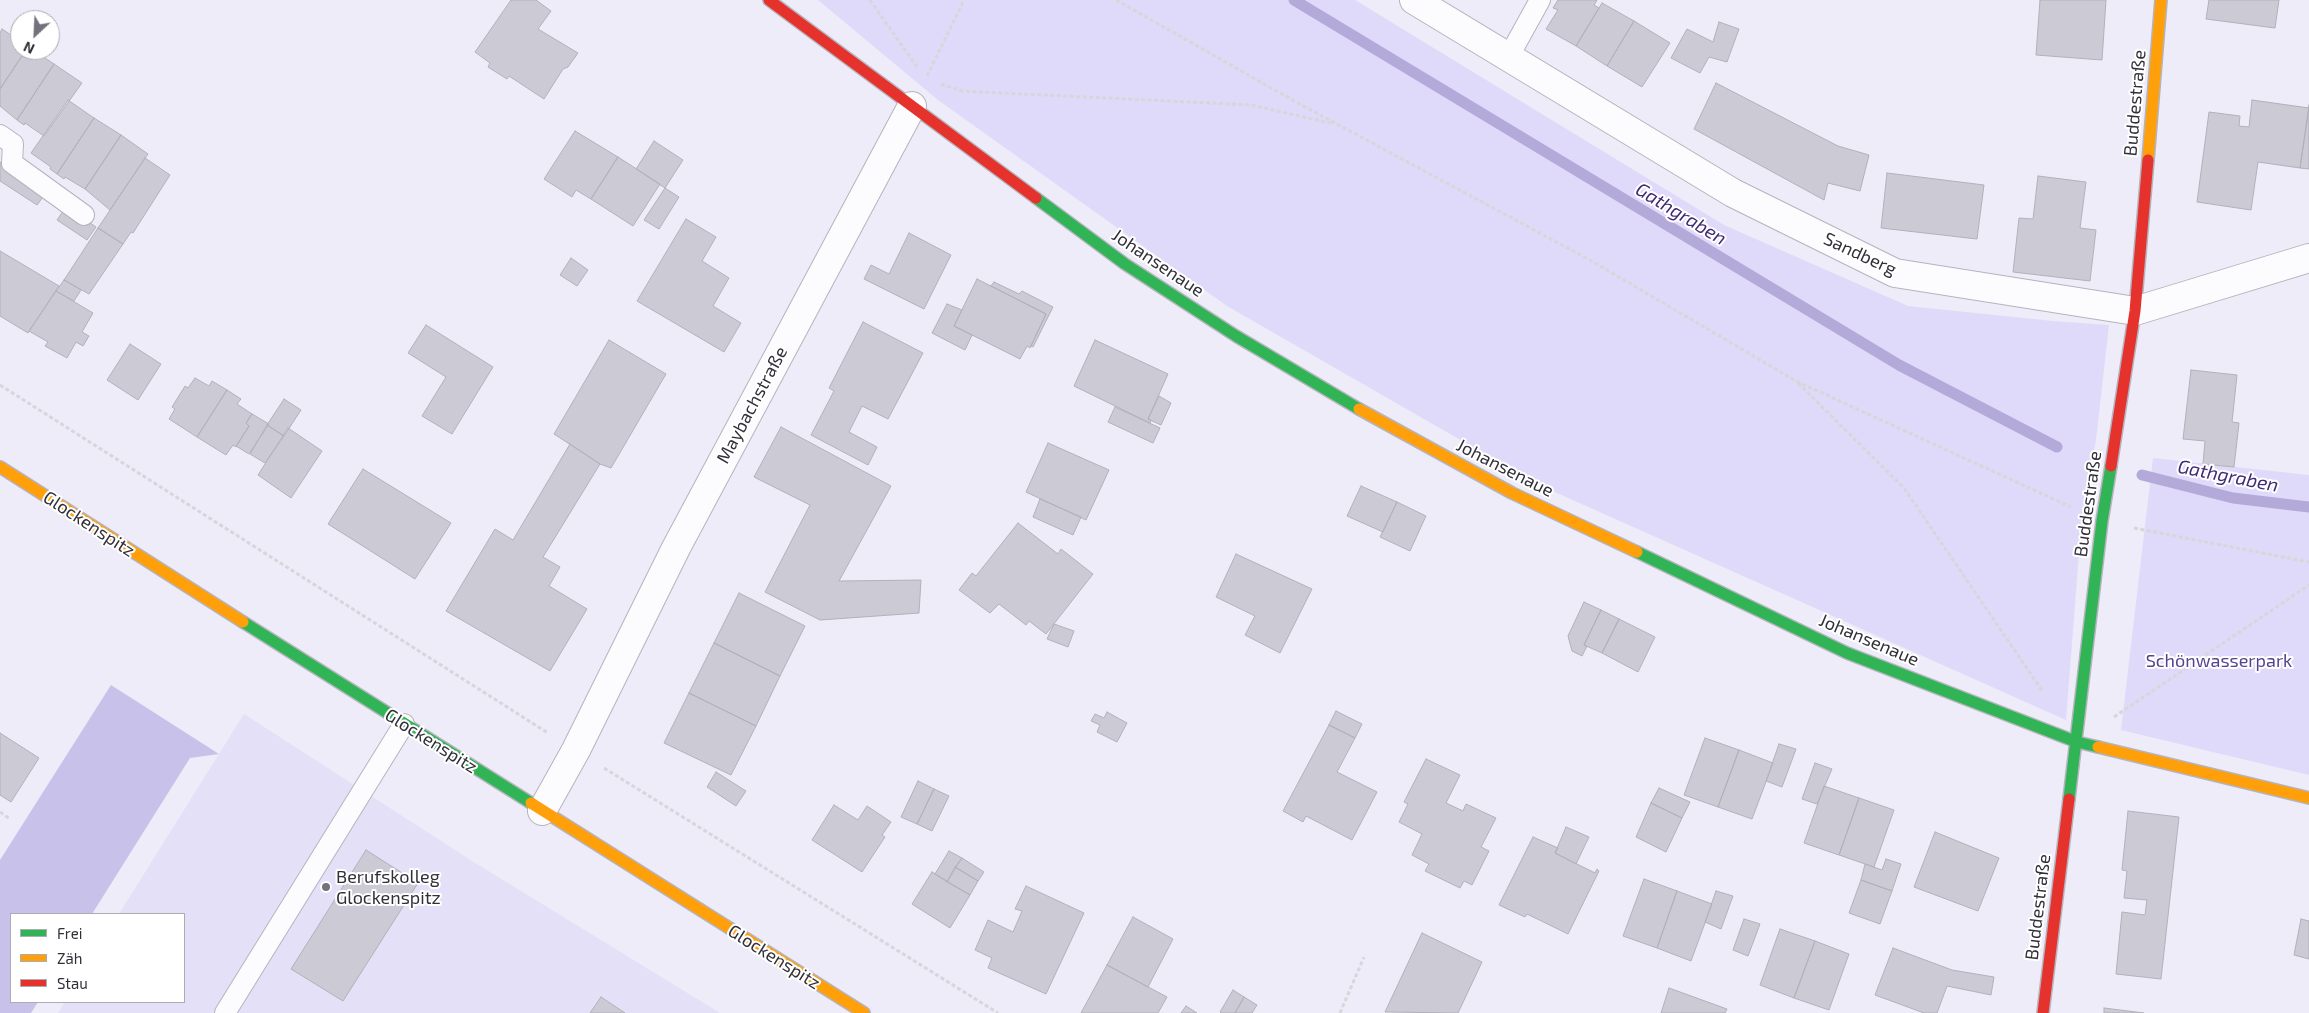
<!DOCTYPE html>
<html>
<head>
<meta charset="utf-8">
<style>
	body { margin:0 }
	#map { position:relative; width:2309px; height:1013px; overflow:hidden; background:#edecf8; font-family:"Exo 2",sans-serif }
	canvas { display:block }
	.legend { position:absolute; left:10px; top:913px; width:175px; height:90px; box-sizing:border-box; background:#fff; border:1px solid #adacb0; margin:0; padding:6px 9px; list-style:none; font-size:15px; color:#313039 }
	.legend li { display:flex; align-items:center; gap:10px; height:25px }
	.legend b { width:25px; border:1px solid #adacb0 }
	.north { position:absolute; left:10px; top:10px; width:50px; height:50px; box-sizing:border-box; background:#fff; border:1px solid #adacb0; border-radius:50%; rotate:205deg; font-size:14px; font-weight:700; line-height:20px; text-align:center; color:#313039 }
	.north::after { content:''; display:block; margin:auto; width:18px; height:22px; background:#73727c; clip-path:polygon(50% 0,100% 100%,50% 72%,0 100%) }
</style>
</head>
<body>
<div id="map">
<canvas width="2309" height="1013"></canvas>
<ul class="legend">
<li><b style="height:6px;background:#30b455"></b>Frei</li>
<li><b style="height:6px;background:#ff9f0a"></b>Zäh</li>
<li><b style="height:6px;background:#e5322d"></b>Stau</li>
</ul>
<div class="north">N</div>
</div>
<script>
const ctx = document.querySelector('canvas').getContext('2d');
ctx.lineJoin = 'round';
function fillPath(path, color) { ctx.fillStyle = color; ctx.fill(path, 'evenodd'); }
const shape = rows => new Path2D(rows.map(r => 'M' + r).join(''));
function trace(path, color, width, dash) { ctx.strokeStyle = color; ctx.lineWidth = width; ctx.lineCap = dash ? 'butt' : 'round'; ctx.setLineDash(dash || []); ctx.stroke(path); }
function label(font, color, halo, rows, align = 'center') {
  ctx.font = font + ' "Exo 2",sans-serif'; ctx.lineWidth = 4; ctx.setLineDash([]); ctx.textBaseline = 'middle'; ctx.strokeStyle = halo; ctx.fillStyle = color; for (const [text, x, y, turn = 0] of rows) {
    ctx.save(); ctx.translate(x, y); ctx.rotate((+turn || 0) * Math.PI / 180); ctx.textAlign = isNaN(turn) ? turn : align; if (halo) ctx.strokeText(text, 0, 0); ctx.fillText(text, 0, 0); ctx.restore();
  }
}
fillPath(shape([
	[244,714,472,861,720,1013,58,1013,65,1002,184,1002,184,914,119,914]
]), '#e4e0f7');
fillPath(shape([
	[818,0,1355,0,1724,225,1908,306,2053,321,2109,325,2096,440,2082,515,2066,720,1539,485,1227,306,938,100],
	[2153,458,2309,475,2309,775,2121,730]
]), '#dfdaf9');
fillPath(shape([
	[111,685,219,754,190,758,92,914,11,914,11,1002,38,1002,31,1013,0,1013,0,860]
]), '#c8c1ea');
trace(shape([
	[1294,0,1899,365,2057,447],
	[2142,475,2233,498,2309,507]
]), '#b3aada', 11);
const building = shape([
	[511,0,536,0,551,11,538,29,578,53,568,67,563,69,544,99,509,76,507,79,488,67,490,63,475,52,511,0],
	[1558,0,1597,0,1594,5,1599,8,1576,46,1546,29,1558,10,1553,8,1558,0],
	[2040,0,2106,0,2102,60,2036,55,2040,0],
	[2209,0,2279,0,2275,28,2206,19,2209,0],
	[1602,3,1634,21,1607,66,1576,46,1602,3],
	[1634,21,1670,43,1642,87,1607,66,1634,21],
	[1719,22,1739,29,1727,62,1709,57,1700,73,1671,58,1687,29,1713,42,1719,22],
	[2,29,20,41,20,50,26,50,0,89,0,33,2,29],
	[26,50,33,50,54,64,17,120,0,106,0,89,26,50],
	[54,64,82,83,44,136,25,123,24,125,17,120,54,64],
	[1716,83,1838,146,1869,155,1860,191,1828,183,1824,200,1694,129,1716,83],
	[68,100,94,118,57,174,50,169,51,167,31,153,68,100],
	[2252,100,2309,108,2300,168,2258,162,2251,210,2197,202,2209,112,2240,116,2239,126,2249,127,2252,100],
	[2309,105,2309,169,2300,168,2309,105],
	[94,118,121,135,85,189,65,177,64,179,57,174,94,118],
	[575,131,618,157,591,199,576,190,572,197,544,179,575,131],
	[121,135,148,154,110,210,85,189,121,135],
	[654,141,683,160,665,188,636,169,654,141],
	[618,157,660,184,633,226,591,199,618,157],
	[145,158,170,175,133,233,131,232,123,244,98,228,145,158],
	[0,162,46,193,37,205,0,181,0,162],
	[1887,173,1984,185,1977,239,1881,228,1887,173],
	[2038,176,2086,182,2080,228,2096,230,2090,281,2013,272,2019,218,2033,219,2038,176],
	[665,188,679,197,659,229,644,220,665,188],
	[66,207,96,227,87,240,57,220,66,207],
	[686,219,716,237,702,261,729,278,713,306,741,323,724,352,637,301,686,219],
	[98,228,123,244,89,294,64,280,98,228],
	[909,233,951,255,924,309,864,279,871,265,889,274,909,233],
	[0,251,59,286,28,333,0,316,0,251],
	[571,258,588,270,577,286,560,275,571,258],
	[977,279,1046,314,1030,348,1027,346,1020,359,954,326,977,279],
	[64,280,81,290,74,301,56,291,64,280],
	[994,282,1019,294,1022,291,1053,307,1033,347,1031,346,1046,314,991,286,994,282],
	[56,291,93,313,82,332,89,336,83,346,76,342,67,358,45,346,48,342,29,331,56,291],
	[947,304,962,310,954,326,972,335,965,350,932,333,947,304],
	[863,322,923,353,888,419,862,406,849,432,877,447,868,465,811,435,834,391,829,388,863,322],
	[426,325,493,367,452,434,422,416,446,377,408,353,426,325],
	[609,340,666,374,611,468,600,464,554,434,609,340],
	[1095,340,1168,374,1148,419,1151,420,1150,423,1074,386,1095,340],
	[130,344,161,364,138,400,107,380,130,344],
	[2191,370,2237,375,2232,422,2239,423,2234,467,2203,464,2205,441,2183,439,2191,370],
	[195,378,209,386,212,381,227,390,197,437,169,419,175,409,172,407,185,386,188,388,195,378],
	[227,390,241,399,237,404,252,414,246,423,249,426,236,447,233,445,226,455,197,437,227,390],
	[1159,396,1171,403,1161,425,1148,419,1159,396],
	[284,399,301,410,284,436,267,425,284,399],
	[1115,407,1160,428,1153,443,1108,422,1115,407],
	[252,414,269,424,249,454,236,446,249,426,246,423,252,414],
	[267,425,284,436,265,463,250,454,267,425],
	[781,427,891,486,839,581,921,580,919,613,820,620,765,592,810,505,754,477,781,427],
	[288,428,322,451,291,498,258,475,288,428],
	[1048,443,1109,470,1086,520,1026,492,1048,443],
	[570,444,600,464,543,557,560,567,549,586,587,609,550,671,446,611,495,529,513,540,570,444],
	[363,469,451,523,415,579,328,524,363,469],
	[1361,486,1397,502,1383,532,1347,516,1361,486],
	[1040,499,1081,517,1073,535,1033,517,1040,499],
	[1397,502,1426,516,1410,551,1380,537,1397,502],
	[1018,523,1058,554,1061,549,1093,574,1046,634,1029,621,1026,625,999,604,990,613,959,590,972,573,976,576,1018,523],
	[1236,554,1312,589,1280,653,1245,635,1255,616,1216,597,1236,554],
	[739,593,805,626,780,676,714,643,739,593],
	[1584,602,1601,610,1584,645,1587,646,1582,656,1572,651,1568,636,1584,602],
	[1601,610,1619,619,1602,653,1584,645,1601,610],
	[1619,619,1655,637,1638,672,1602,653,1619,619],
	[1054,624,1074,631,1068,647,1047,639,1054,624],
	[714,643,780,676,756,726,689,693,714,643],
	[689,693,756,726,731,775,664,743,689,693],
	[1336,711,1362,724,1355,738,1329,725,1336,711],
	[1107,712,1127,723,1117,742,1097,732,1100,725,1091,721,1095,714,1104,718,1107,712],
	[1329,725,1355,738,1337,772,1377,792,1352,840,1306,816,1303,822,1283,811,1329,725],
	[0,733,39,758,11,802,0,795,0,733],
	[1705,738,1739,750,1718,807,1684,795,1705,738],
	[1779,744,1796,749,1782,787,1766,781,1779,744],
	[1739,750,1773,763,1752,819,1718,807,1739,750],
	[1426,759,1460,775,1446,803,1463,811,1466,804,1496,818,1481,847,1489,851,1472,885,1464,881,1460,888,1425,871,1429,864,1412,855,1422,834,1399,822,1408,804,1404,802,1426,759],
	[1815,763,1832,769,1817,804,1802,799,1815,763],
	[716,772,746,791,736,806,707,787,716,772],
	[918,781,934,789,917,824,901,817,918,781],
	[1824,786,1859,798,1839,855,1804,843,1824,786],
	[1659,788,1690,802,1682,818,1651,803,1659,788],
	[934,789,949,796,932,831,917,824,934,789],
	[1859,798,1894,810,1874,867,1839,855,1859,798],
	[1651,803,1682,818,1666,852,1636,837,1651,803],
	[834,805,858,820,867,806,891,822,882,835,885,837,862,872,812,840,834,805],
	[2128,811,2179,817,2161,979,2116,974,2122,912,2145,915,2147,900,2124,898,2127,871,2122,870,2128,811],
	[1566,827,1589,837,1576,864,1555,853,1566,827],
	[1935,832,1999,858,1978,911,1914,887,1935,832],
	[1533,837,1558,848,1555,853,1595,873,1597,869,1599,871,1568,934,1527,914,1525,917,1499,905,1533,837],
	[366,850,418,883,343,1001,291,969,366,850],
	[949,851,962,858,947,882,935,874,949,851],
	[962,858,984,872,978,881,955,867,962,858],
	[1886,859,1901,864,1892,891,1861,880,1865,864,1882,870,1886,859],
	[955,867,978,881,970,895,947,882,955,867],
	[932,872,970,895,950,928,912,904,932,872],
	[1644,879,1677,891,1657,948,1623,936,1644,879],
	[1861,880,1892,891,1880,924,1849,913,1861,880],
	[1026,886,1084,913,1046,994,988,968,992,958,975,950,988,920,1013,932,1022,911,1015,909,1026,886],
	[1677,891,1712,904,1691,961,1657,948,1677,891],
	[1716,891,1733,896,1721,929,1705,922,1716,891],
	[1133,917,1173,939,1148,987,1107,965,1133,917],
	[1744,919,1760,924,1748,956,1733,950,1744,919],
	[2301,919,2309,921,2309,959,2294,955,2301,919],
	[1780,929,1815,941,1794,998,1760,985,1780,929],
	[1422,933,1482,962,1458,1013,1385,1012,1422,933],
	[1815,941,1849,954,1829,1010,1794,998,1815,941],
	[1893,948,1952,970,1994,977,1991,995,1947,986,1937,1013,1924,1013,1875,995,1893,948],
	[1107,965,1167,997,1158,1013,1081,1013,1107,965],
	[1669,988,1727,1009,1725,1013,1661,1013,1669,988],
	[1233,990,1244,997,1235,1013,1222,1013,1220,1012,1233,990],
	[601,997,625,1013,590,1013,601,997],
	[1244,997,1257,1005,1252,1013,1235,1013,1244,997],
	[1186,1006,1197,1013,1181,1013,1186,1006],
	[2104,1008,2144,1013,2104,1013,2104,1008]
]);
fillPath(building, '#cccad5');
trace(building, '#b2b1ba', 1);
const lane = shape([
	[1508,58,1540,0],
	[0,135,13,144,12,163,84,215],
	[225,1013,404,724]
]);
const street = shape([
	[1414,0,1733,193,1895,273,2135,311,2309,258],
	[542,811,576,750,676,548,912,106]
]);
const fast = shape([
	[1036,198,1125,264,1236,336,1359,409],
	[1637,552,1847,653,2077,742,2098,747],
	[243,622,531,803],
	[2069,799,2102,521,2111,466]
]);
const slow = shape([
	[2148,160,2161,0],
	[1359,409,1512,493,1637,552],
	[0,467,243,622],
	[2098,747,2309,798],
	[531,803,864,1013]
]);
const jam = shape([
	[769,0,1036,198],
	[2111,466,2135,311,2148,160],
	[2043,1013,2069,799]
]);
trace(lane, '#b5b4be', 22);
trace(street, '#b5b4be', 30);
trace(fast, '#b5b4be', 14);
trace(slow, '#b5b4be', 14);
trace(jam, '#b5b4be', 14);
trace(shape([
	[870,0,917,67],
	[1116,0,1296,102,1590,260,1796,381,2071,507],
	[927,76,964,0],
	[941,84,962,91,1252,105,1334,124],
	[1798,383,1904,488,2043,692],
	[0,385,548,733],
	[2134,528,2309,562],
	[2114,717,2309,585],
	[604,768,998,1013],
	[0,812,10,819],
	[1340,1013,1364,957]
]), '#d7d6da', 3, [4, 2.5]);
trace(lane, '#fcfcfe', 20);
trace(street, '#fcfcfe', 28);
trace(fast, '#30b455', 11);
trace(slow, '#ff9f0a', 11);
trace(jam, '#e5322d', 11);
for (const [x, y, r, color] of [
	[326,887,5,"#73727c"]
]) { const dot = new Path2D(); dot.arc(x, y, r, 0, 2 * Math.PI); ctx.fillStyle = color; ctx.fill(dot); trace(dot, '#fff', 2); }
label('18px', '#313039', '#fff', [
	["Buddestraße",2135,103,-85],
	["Sandberg",1860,254,25],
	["Johansenaue",1158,263,34],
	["Maybachstraße",752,405,-62],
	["Johansenaue",1505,468,27],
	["Buddestraße",2088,504,-82],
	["Glockenspitz",89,524,33],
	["Johansenaue",1869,640,23],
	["Glockenspitz",431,741,32],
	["Buddestraße",2038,907,-83],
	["Glockenspitz",774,957,32]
]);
label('18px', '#564290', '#fff', [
	["Schönwasserpark",2219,661]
]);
label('18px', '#313039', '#fff', [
	["Berufskolleg",336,877],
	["Glockenspitz",336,898]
], 'left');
label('italic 19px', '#412b77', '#fff', [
	["Gathgraben",1681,214,31],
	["Gathgraben",2228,476,11]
]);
</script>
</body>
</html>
